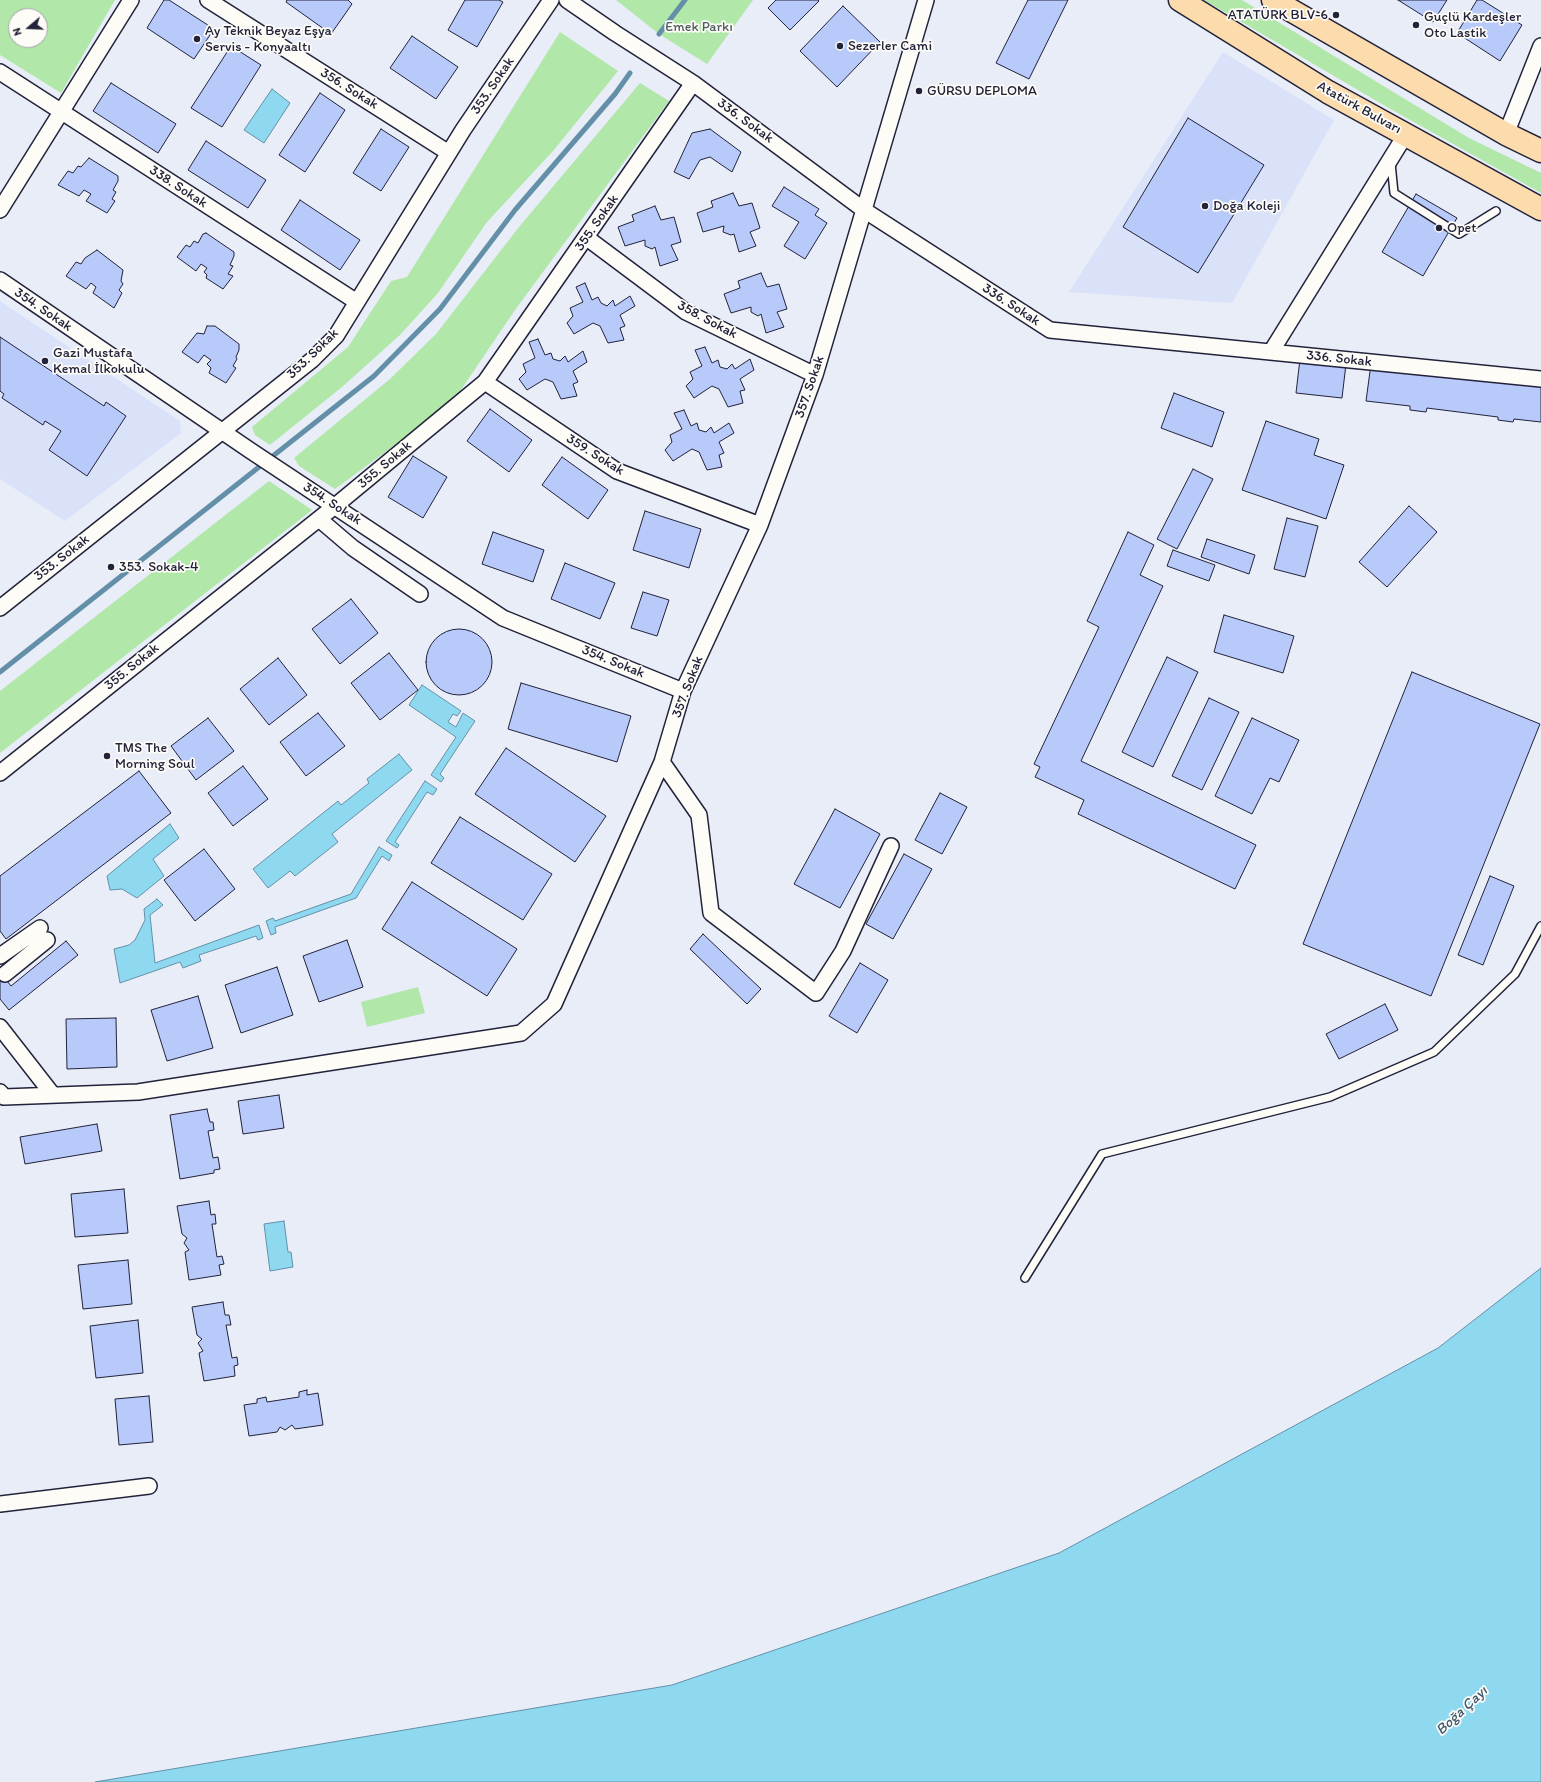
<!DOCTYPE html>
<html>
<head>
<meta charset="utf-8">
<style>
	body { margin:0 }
	#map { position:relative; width:1541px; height:1782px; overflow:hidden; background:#e8edf8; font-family:Itim,sans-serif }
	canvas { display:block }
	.north { position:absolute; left:8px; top:8px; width:40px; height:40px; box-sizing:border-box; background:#fdfcf7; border:1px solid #a5a5ac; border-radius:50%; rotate:251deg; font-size:11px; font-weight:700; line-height:16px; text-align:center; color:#22223b }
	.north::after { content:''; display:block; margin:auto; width:14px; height:18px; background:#22223b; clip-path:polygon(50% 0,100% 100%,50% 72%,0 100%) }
</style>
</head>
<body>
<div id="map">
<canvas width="1541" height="1782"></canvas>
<div class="north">N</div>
</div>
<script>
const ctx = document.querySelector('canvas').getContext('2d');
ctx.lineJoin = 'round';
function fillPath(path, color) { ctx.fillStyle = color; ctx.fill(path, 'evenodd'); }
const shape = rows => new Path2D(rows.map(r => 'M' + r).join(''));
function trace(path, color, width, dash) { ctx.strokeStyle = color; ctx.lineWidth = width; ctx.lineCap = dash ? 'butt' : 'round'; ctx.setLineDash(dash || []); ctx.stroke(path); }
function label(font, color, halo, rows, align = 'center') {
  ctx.font = font + ' Itim,sans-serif'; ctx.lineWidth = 3.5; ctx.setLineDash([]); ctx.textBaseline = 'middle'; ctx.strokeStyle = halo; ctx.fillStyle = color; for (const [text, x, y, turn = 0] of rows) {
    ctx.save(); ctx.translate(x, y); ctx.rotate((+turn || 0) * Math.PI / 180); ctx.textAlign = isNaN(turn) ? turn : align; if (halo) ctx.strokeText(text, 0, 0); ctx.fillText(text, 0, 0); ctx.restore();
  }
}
fillPath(shape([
	[1223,52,1334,120,1232,303,1069,292],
	[0,301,180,421,181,433,65,521,0,479]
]), '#dae2f9');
fillPath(shape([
	[0,0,115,0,61,93,0,55],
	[16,16,40,16,40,40,16,40],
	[616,0,753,0,707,64,659,34],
	[1204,0,1242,0,1469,138,1541,173,1541,193,1387,107],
	[560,32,618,71,553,151,487,222,438,293,400,335,342,387,270,445,255,435,252,427,348,347,391,281,407,277],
	[640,83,669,101,515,310,452,403,335,489,299,466,294,458,390,379,436,334,519,227],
	[269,481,312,510,0,753,0,691],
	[418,987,425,1013,367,1027,361,1002]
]), '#b1e7a9');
const water = shape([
	[272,89,290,103,264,143,244,130,272,89],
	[422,685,461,711,457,716,453,714,448,722,456,727,463,713,475,721,440,774,444,778,441,782,431,775,456,737,409,705,422,685],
	[399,754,412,770,332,834,338,842,295,876,290,871,268,888,253,869,338,801,341,805,369,783,367,779,399,754],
	[425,781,437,789,433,795,427,792,395,842,399,845,397,848,386,841,425,781],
	[170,824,179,838,153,859,164,876,137,898,122,889,110,890,107,876,170,824],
	[379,847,392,855,389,861,382,856,356,898,275,927,276,933,271,935,266,921,273,918,275,921,351,894,379,847],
	[157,899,163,905,150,915,155,963,259,925,263,938,258,940,256,936,199,955,201,961,183,968,180,962,120,983,114,949,129,945,135,940,145,920,144,909,157,899],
	[284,1221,288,1252,291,1252,293,1267,270,1271,264,1224,284,1221],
	[1541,1268,1541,1782,95,1782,672,1685,1059,1553,1438,1348,1541,1268]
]);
fillPath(water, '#8fd9f0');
trace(water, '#6390a8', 1);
trace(shape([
	[659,34,685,0],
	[0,672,374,376,440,309,515,210,615,94,630,73]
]), '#6390a8', 5);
const building = shape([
	[164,0,169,0,214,29,194,59,147,28,164,0],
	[287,0,348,0,352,4,331,34,286,2,287,0],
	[465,0,499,0,503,2,477,47,448,30,465,0],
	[776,0,818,0,819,1,790,30,768,8,776,0],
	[1028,0,1068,0,1029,79,996,63,1028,0],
	[1398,0,1447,0,1433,22,1398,0],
	[1477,0,1482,0,1522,25,1500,61,1457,33,1477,0],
	[843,6,880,42,837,87,800,51,843,6],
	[412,36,458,67,436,99,390,68,412,36],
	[231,46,261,65,222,127,191,108,231,46],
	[111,83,176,124,158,153,93,111,111,83],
	[320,93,345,110,305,172,279,155,320,93],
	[1188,118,1264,165,1198,273,1123,227,1188,118],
	[381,129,409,147,381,191,353,173,381,129],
	[710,129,741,152,732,172,710,157,700,160,689,179,674,172,692,133,710,129],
	[206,141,266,180,248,208,188,170,206,141],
	[89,158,118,176,118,181,113,190,116,192,112,199,115,201,107,213,86,201,91,194,84,190,79,196,58,185,68,171,73,173,78,166,81,167,89,158],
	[784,187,819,209,815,215,827,223,805,259,784,246,799,222,772,206,784,187],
	[733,193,739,206,752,203,760,228,750,232,756,246,739,252,734,234,731,235,723,232,724,226,703,232,697,213,713,207,711,201,733,193],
	[1416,194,1457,218,1423,276,1382,252,1416,194],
	[300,200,360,240,340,270,281,230,300,200],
	[655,206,661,220,674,217,681,242,671,245,678,260,660,266,655,247,652,249,645,246,645,240,625,246,618,227,634,221,632,215,655,206],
	[206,233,234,252,234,256,230,265,233,266,228,274,233,276,223,289,206,278,207,275,204,272,207,268,201,264,196,271,177,257,186,245,190,247,194,241,198,243,203,234,206,233],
	[97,250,123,270,121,281,123,284,119,290,122,293,114,308,93,293,96,287,91,283,86,289,66,276,76,262,81,264,85,258,97,250],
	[761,273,767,287,779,284,787,309,777,312,784,327,766,333,761,314,758,316,751,312,751,307,731,313,724,294,740,288,738,281,761,273],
	[585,283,592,300,598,297,601,303,607,306,613,300,615,306,630,296,635,306,620,315,625,326,620,328,624,340,608,343,600,326,593,323,574,334,567,323,573,316,570,308,583,302,576,287,585,283],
	[207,326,215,326,239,344,239,350,236,357,237,359,233,366,236,368,226,383,209,373,211,368,207,364,211,360,204,355,198,363,182,352,197,333,204,334,207,326],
	[0,337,104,406,106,402,126,416,87,476,49,450,61,431,45,421,43,425,2,398,4,394,0,391,0,337],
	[538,339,545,355,551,353,553,359,560,361,565,356,568,362,583,351,587,362,573,371,578,382,573,384,577,396,561,399,553,382,545,379,527,390,519,379,526,372,523,364,535,358,529,342,538,339],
	[705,347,712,363,718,360,720,367,727,369,732,364,735,369,750,359,754,370,740,379,745,390,740,391,743,403,728,407,719,389,712,386,694,398,686,386,693,379,690,372,702,366,695,350,705,347],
	[1300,359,1346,364,1342,398,1296,393,1300,359],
	[1371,364,1541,384,1541,422,1514,419,1513,422,1498,420,1498,417,1427,408,1426,412,1410,410,1410,406,1366,401,1371,364],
	[1174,393,1224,412,1212,447,1161,428,1174,393],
	[490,409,532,440,509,472,467,441,490,409],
	[684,410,691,426,697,423,699,430,706,432,711,427,714,433,729,423,734,433,719,442,724,453,719,455,722,467,707,470,699,452,692,449,673,461,665,450,672,442,670,435,682,429,674,413,684,410],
	[1266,421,1319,439,1314,455,1344,465,1326,519,1242,490,1266,421],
	[413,456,447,477,423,518,388,497,413,456],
	[562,457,608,490,588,519,542,485,562,457],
	[1193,469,1213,479,1177,549,1157,539,1193,469],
	[1409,506,1437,532,1387,587,1359,562,1409,506],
	[645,511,701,529,689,568,633,550,645,511],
	[1287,518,1318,526,1305,577,1274,569,1287,518],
	[493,532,544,550,533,582,482,564,493,532],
	[1128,532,1154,545,1140,575,1163,586,1081,761,1256,845,1235,889,1078,814,1084,800,1035,777,1040,767,1034,764,1099,627,1087,621,1128,532],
	[1207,539,1255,555,1249,574,1201,557,1207,539],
	[1173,550,1215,565,1209,581,1167,566,1173,550],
	[565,563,615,583,600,619,551,599,565,563],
	[643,592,669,600,657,636,631,628,643,592],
	[351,599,378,633,340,664,312,629,351,599],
	[1224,615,1294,636,1283,673,1214,652,1224,615],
	'426 662a33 33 0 1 1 66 0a33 33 0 1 1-66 0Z',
	[389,653,418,690,380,720,351,683,389,653],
	[1167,657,1198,672,1153,767,1122,752,1167,657],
	[278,658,307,695,269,725,240,689,278,658],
	[1412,672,1540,724,1431,996,1303,944,1412,672],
	[521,683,631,716,617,762,508,729,521,683],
	[1209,698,1239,712,1202,790,1172,776,1209,698],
	[318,713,345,746,306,776,280,742,318,713],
	[208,718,234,751,196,780,171,746,208,718],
	[1252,718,1299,740,1279,782,1270,778,1252,814,1215,796,1252,718],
	[506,748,606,816,575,862,475,794,506,748],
	[243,766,268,799,233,826,208,793,243,766],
	[139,771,171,813,6,939,0,931,0,876,139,771],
	[940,793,967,807,942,854,915,840,940,793],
	[835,809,880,834,840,908,794,884,835,809],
	[460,817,552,874,523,920,431,863,460,817],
	[204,849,235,889,195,921,164,880,204,849],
	[904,854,932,869,893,939,866,924,904,854],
	[1490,876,1514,886,1483,965,1458,955,1490,876],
	[412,882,517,949,487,996,382,929,412,882],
	[703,934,761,989,747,1004,690,949,703,934],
	[347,940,363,987,319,1002,303,956,347,940],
	[66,941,78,955,9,1010,0,999,0,972,11,986,66,941],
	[860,963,888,980,857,1033,829,1016,860,963],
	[277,967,293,1015,241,1033,225,985,277,967],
	[198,996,213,1048,167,1061,151,1010,198,996],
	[1385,1004,1398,1030,1339,1059,1326,1034,1385,1004],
	[116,1018,117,1067,67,1069,66,1019,116,1018],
	[279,1095,284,1128,243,1134,238,1101,279,1095],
	[207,1109,210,1122,213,1122,214,1130,208,1131,213,1158,218,1157,220,1169,214,1170,214,1173,180,1179,170,1115,207,1109],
	[97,1124,102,1151,25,1164,20,1137,97,1124],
	[124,1189,128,1233,75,1237,71,1194,124,1189],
	[209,1201,211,1215,215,1214,216,1224,212,1224,217,1257,222,1256,224,1264,219,1265,221,1275,189,1280,185,1252,189,1250,184,1243,187,1238,182,1234,177,1206,209,1201],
	[128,1260,132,1304,83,1309,78,1265,128,1260],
	[223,1302,225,1315,229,1315,231,1325,226,1325,232,1358,237,1357,238,1365,234,1366,235,1376,204,1381,199,1353,203,1351,198,1343,202,1339,197,1335,192,1307,223,1302],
	[138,1320,143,1373,96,1378,90,1326,138,1320],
	[307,1390,307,1395,318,1393,323,1425,295,1429,292,1425,285,1430,280,1427,277,1432,249,1436,244,1405,257,1403,257,1399,266,1397,267,1402,299,1397,299,1392,307,1390],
	[149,1396,153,1442,119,1445,115,1399,149,1396]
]);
fillPath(building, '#b8cafa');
trace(building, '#22223b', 1);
const lane = shape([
	[1391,163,1394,193,1459,234,1496,211],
	[1025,1278,1102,1154,1330,1097,1434,1052,1515,974,1541,926]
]);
const street = shape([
	[208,0,449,153],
	[567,0,615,33,693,83,864,210,1050,330,1541,379],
	[0,72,357,302],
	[1506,134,1541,46],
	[0,210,131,0],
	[587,238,686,312,815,375],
	[0,280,251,451,503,618,683,691],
	[1271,352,1406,134],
	[485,382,617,471,760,525],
	[319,519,353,548,420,594],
	[0,608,312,360,336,336,463,130,551,0],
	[662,762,699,815,711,913,816,993,843,951,891,846],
	[0,773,335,506,485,382,693,83],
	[0,956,40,928],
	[5,974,47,940],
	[0,1027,53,1095],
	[0,1092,4,1097,138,1092,521,1033,554,1004,662,762,683,691,760,525,815,375,926,0],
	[0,1504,149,1486]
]);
const primary = shape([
	[1180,0,1328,92,1541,209],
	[1273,0,1506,134,1541,151]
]);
trace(lane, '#22223b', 10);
trace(street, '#22223b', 18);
trace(primary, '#22223b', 25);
trace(lane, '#fdfcf7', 7);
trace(street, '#fdfcf7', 15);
trace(primary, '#fcdcac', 22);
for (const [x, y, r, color] of [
	[1336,15,4,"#22223b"],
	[1416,25,4,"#22223b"],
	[197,39,4,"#22223b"],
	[840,46,4,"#22223b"],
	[919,91,4,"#22223b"],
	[1205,206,4,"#22223b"],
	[1439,228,4,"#22223b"],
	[45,361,4,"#22223b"],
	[111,567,4,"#22223b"],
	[107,756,4,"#22223b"]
]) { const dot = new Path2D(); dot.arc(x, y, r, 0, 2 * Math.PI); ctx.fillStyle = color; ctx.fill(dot); trace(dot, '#fdfcf7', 1.5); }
label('14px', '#22223b', '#fdfcf7', [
	["ATATÜRK BLV-6",1328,15,"right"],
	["Guçlü Kardeşler",1424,17],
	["Oto Lastik",1424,33],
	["Ay Teknik Beyaz Eşya",205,31],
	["Servis - Konyaaltı",205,47],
	["Sezerler Cami",848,46],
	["GÜRSU DEPLOMA",927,91],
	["Doğa Koleji",1213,206],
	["Opet",1447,228],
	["Gazi Mustafa",53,353],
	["Kemal İlkokulu",53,369],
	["353. Sokak-4",119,567],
	["TMS The",115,748],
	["Morning Soul",115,764]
], 'left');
label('14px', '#4d5d5c', '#fdfcf7', [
	["Emek Parkı",699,27]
]);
label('14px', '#22223b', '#fdfcf7', [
	["353. Sokak",493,86,-56],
	["356. Sokak",349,89,32],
	["Atatürk Bulvarı",1359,108,29],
	["336. Sokak",745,121,36],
	["338. Sokak",178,187,33],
	["355. Sokak",597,223,-55],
	["336. Sokak",1011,305,33],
	["354. Sokak",43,310,34],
	["358. Sokak",707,320,28],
	["353. Sokak",313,354,-44],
	["336. Sokak",1339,359,6],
	["357. Sokak",810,387,-71],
	["359. Sokak",595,455,32],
	["355. Sokak",385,465,-40],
	["354. Sokak",332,504,33],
	["353. Sokak",62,558,-38],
	["354. Sokak",613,662,22],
	["355. Sokak",132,667,-39],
	["357. Sokak",688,687,-69]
]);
label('italic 15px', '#435971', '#fdfcf7', [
	["Boğa Çayı",1462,1711,-43]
]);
</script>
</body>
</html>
